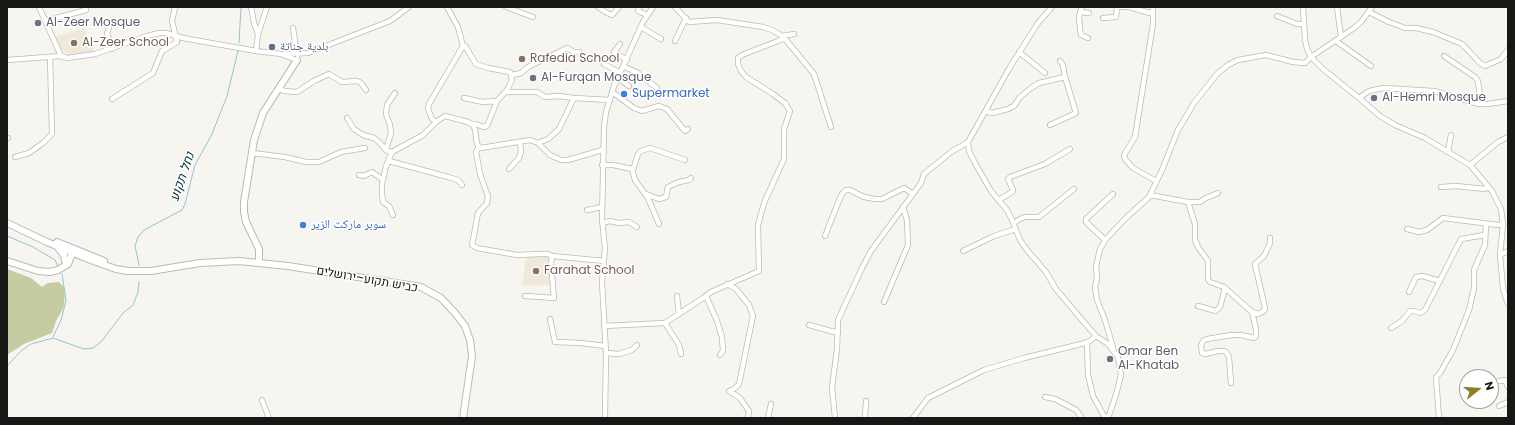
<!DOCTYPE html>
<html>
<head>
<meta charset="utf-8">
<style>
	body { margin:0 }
	#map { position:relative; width:1515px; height:425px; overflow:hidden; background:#f7f5ef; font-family:Poppins,sans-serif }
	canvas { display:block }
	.frame { position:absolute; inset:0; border:8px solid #181715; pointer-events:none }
	.north { position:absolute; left:1459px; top:369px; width:40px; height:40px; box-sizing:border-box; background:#fff; border:1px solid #a3a2a1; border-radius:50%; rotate:73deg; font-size:11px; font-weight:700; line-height:16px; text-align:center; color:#181715 }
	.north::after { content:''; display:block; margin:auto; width:14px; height:18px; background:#907e24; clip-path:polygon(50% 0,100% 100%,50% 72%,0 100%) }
</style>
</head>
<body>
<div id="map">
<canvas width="1515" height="425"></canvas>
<div class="frame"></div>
<div class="north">N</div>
</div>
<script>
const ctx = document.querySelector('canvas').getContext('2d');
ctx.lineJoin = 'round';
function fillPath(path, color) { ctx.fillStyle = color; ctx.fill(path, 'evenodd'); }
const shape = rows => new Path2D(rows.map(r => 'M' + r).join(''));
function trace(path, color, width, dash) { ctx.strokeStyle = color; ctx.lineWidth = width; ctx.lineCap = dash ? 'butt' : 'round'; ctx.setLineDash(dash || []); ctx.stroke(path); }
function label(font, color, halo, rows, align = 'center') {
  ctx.font = font + ' Poppins,"Noto Naskh Arabic",Heebo,sans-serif'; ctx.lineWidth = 3; ctx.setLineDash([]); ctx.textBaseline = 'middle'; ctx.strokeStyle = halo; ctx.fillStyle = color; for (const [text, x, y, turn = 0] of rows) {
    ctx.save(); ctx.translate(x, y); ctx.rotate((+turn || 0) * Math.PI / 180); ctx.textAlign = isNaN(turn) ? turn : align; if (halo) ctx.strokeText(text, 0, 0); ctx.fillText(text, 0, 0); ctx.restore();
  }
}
fillPath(shape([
	[84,28,94,52,69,56,61,49,55,37],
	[526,256,548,256,551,285,522,286]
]), '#efe9dc');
fillPath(shape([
	[7,269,31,278,42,287,48,283,59,282,65,288,64,307,56,321,52,333,24,344,7,355]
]), '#c6cca2');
trace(shape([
	[239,43,241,7],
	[7,236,33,247,55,260,58,267],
	[139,265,135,246,138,237,144,230,182,210,185,204,195,165,212,134,227,96,238,51],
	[53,337,61,320,66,301,62,274],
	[7,366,22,350,31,344,53,338,84,349,93,348,101,342,123,313,133,305,138,292,139,282]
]), '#92c5d1', 1);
const minor = shape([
	[39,7,61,56],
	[251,7,254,23,258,34],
	[447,7,458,27,463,46,429,104,428,109,432,119,436,122,445,116,468,122,473,125,475,130,477,144,481,148,530,140,538,143,550,155,561,160,568,160,602,150],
	[506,7,533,17],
	[598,7,607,13,612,15,619,7],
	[639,7,638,11,647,15],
	[675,7,689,22,717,20,763,27,772,30,782,36,783,39,786,40,814,74,831,127],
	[1052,7,1038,23,1010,67,968,142,969,151,975,163,991,191,1007,210,1012,220,1020,240,1027,250,1046,272,1056,289,1082,320,1096,336,1108,344,1118,357,1121,375,1116,395,1108,418],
	[1082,7,1079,16,1080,29,1081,35,1088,38],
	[1119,7,1129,7,1150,13,1153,12],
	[1153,7,1153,24,1135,137,1124,155,1125,159,1133,168,1156,181],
	[1303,7,1305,39,1307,49,1311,57,1323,69,1359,98,1380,116,1395,125,1425,138,1470,165,1492,191,1501,209,1503,224,1500,255,1503,289,1508,304],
	[1337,7,1341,37],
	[1080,12,1089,13],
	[1369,12,1389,22,1405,28,1416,28,1433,32,1462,44,1480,63,1485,66,1501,59,1508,50],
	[1277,16,1297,24,1303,24],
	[1103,18,1116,17,1117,7],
	[45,21,86,10,86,7],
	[107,22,109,28,107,33,112,49],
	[641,27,661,39],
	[293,28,296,48,298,55],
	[782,36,794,34],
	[675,41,686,18],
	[1336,41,1371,66],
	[620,44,614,52,627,60],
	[463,46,465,46,476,64,488,68,510,72,512,80,507,90,508,92,537,92,545,97,558,96,574,98,610,100],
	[256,51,258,34,267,7],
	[1019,52,1045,73],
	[283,55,297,60],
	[1444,56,1475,77,1478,81,1480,96,1479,104],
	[7,60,61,56,67,58,95,54,147,36,159,33,166,33,183,38,256,51,282,54,308,53,390,21,409,7],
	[604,64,620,73],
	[623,66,638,73,657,88],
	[512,75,521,73,528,67,567,48,574,52,579,52,584,56],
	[618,78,629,86],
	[279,88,284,91,297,92,314,81,329,74,342,82,357,81,361,83,366,90],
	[612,92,634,108,642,111,659,106,667,109,685,131,688,129],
	[464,98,483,102,497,101],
	[1359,98,1369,91,1383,88,1434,91,1479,104,1488,104,1508,101],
	[112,99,153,73,162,51,177,42,172,21,175,7],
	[986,111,992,113,1008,109,1014,106,1020,97,1031,88,1039,83,1065,77],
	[347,118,354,129,363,135,374,138,379,142,387,151,392,152],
	[473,125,476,124,483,127,487,126,497,101,507,90],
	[1050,125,1076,113,1065,77,1063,65,1060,61],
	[7,138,8,138],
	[538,143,548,139,559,129,574,98],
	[479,147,476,152,480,174,488,196,487,203,478,213,472,245,477,248,517,255,541,254,548,254,552,256,604,261],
	[386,149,391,134,390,125,386,114,387,105,395,93],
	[1448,152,1451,135],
	[252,153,285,157,306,162,319,162,341,152,365,148],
	[15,157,29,153,43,143,52,134,50,57],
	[389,161,448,177,458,180,462,185],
	[602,165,613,165,632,169,634,167,638,154,641,151,650,148,685,160],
	[1470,165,1498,142,1508,137],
	[509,169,519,158,521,152,520,142],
	[632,169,635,180,648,198,659,224],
	[359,175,364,176,372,172,383,180],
	[1441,187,1456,186,1485,189,1488,186],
	[646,194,659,199,666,197,668,187,679,182,689,180,691,178],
	[1150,195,1188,202,1195,224,1195,240,1198,247,1208,261,1208,279,1210,282,1224,287,1252,312,1256,329,1256,336,1254,338,1241,335,1232,335,1207,339,1203,341,1201,346,1202,353,1205,354,1218,351,1224,351,1226,352,1229,357,1231,383],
	[999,200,1012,192,1013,190,1008,179,1010,177,1045,164,1070,149],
	[1188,202,1200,202,1204,199,1218,193],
	[587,210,602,207],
	[393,215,389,206,383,202,382,194,382,184,386,166,392,152,423,135,436,122],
	[602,223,610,221,619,223,629,222,637,227],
	[1014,223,1020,219,1025,217,1039,217,1074,189],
	[1407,229,1419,232,1427,230,1443,218,1498,225,1503,224],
	[825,236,838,203,842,194,846,190,850,190,864,197,875,199,882,199,904,188,913,194],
	[1105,240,1086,222,1086,219,1113,194],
	[963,251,994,236,1016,229],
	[1500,255,1508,251],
	[727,284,736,289,749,305,753,316,739,384,734,389,729,391,740,398,744,404,749,411,748,418],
	[1409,292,1416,277,1422,276,1440,281],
	[525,296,554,298,551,263,552,256],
	[677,296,679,314],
	[706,296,717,321,722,337,723,351,720,355],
	[884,302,908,245,907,220,903,207],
	[1198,306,1216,311,1220,307,1225,288],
	[1252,312,1258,314,1264,311,1265,308,1255,264,1264,256,1270,243,1270,238],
	[550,319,555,342,581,343,605,346],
	[665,323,679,345,681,354],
	[809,325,838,333],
	[604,326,665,323,703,298,711,292,759,271,758,225,764,203,784,159,784,129,790,111,785,103,773,94,746,77,741,71,738,64,738,58,742,55,783,39],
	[1391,328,1402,321,1410,311,1414,311,1420,313,1425,310,1461,239,1485,235],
	[1087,342,1088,375,1093,396,1104,416,1107,418],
	[1114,351,1105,320,1097,300,1095,287,1097,278,1096,267,1100,249,1106,239,1126,218,1149,197,1162,170,1178,130,1194,103,1217,74,1228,65,1238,60,1266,55,1293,62,1305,63,1311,57,1354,28,1361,22,1372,7],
	[606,353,619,354,632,350,637,345],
	[1499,381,1505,380,1508,387],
	[1045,397,1055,399,1076,410,1082,418],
	[262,400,269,418],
	[1499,406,1508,402],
	[605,418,606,353,602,282,605,248,602,219,604,127,606,112,614,86,643,22,653,7],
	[768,418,771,404],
	[835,418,832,388,837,349,838,320,862,268,871,251,921,183,924,174,951,152,968,142],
	[865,418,866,401],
	[913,418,928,398,984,370,1024,358,1085,343,1090,341,1096,336],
	[1439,418,1436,377,1440,373,1453,350,1469,310,1474,288,1474,270,1485,245,1486,224]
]);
const major = shape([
	[7,223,47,242,88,259,116,269,128,271,151,271,200,263,239,261,288,266,421,287,441,298,455,313,465,326,470,340,472,356,463,418],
	[57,242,104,261],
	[58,248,64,255,65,261],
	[7,261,38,271,50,272,58,270,68,264,73,251],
	[259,263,259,249,246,222,244,212,244,202,254,140,263,113,297,60]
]);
trace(minor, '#bcbab4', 6);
trace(major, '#bcbab4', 8);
trace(minor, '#fff', 4.5);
trace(major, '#fff', 6);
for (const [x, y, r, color] of [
	[38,23,4,"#6b7280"],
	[74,43,4,"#8d6e63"],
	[272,47,4,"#5c6f8a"],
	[522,59,4,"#8d6e63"],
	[533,78,4,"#6b7280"],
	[624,94,4,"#3f7fe0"],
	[1374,98,4,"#6b7280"],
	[303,225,4,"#3f7fe0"],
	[536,271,4,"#8d6e63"],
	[1110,359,4,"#6b7280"]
]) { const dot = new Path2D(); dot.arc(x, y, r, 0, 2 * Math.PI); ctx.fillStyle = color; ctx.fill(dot); trace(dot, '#fff', 1.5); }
label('12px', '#5b616d', '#fff', [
	["Al-Zeer Mosque",46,23],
	["Al-Furqan Mosque",541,78],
	["Al-Hemri Mosque",1382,98],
	["Omar Ben",1118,352],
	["Al-Khatab",1118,366]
], 'left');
label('12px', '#785e54', '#fff', [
	["Al-Zeer School",82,43],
	["Rafedia School",530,59],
	["Farahat School",544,271]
], 'left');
label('12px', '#4e5e75', '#fff', [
	["بلدية جناتة",280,47]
], 'left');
label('12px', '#366cbe', '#fff', [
	["Supermarket",632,94],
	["سوبر ماركت الزير",311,225]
], 'left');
label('12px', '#181715', '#fff', [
	["כביש תקוע–ירושלים",367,280,10]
]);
label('italic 13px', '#003039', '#fff', [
	["נחל תקוע",183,177,-71]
]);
</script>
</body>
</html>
